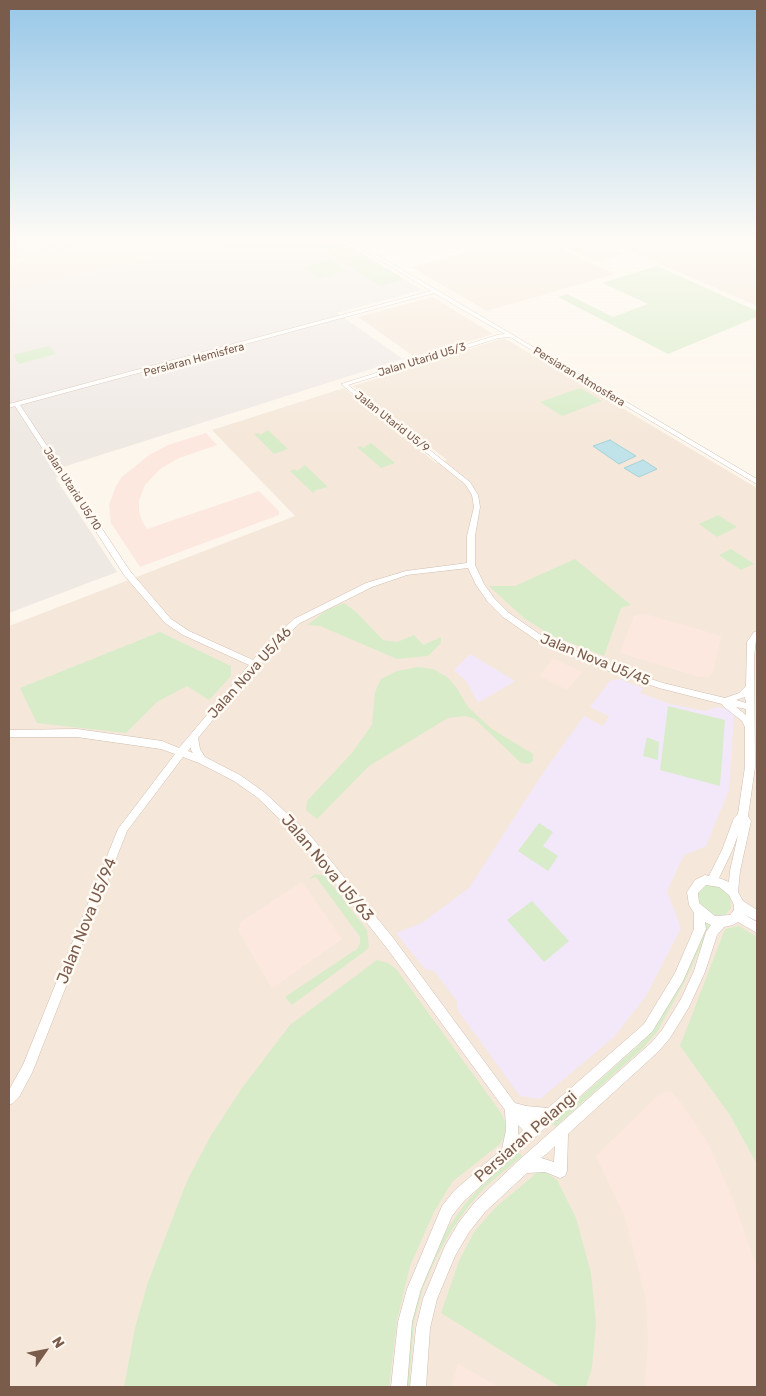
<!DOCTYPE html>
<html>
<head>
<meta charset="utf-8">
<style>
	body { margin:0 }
	#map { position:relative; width:766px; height:1396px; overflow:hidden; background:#fdf6ec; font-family:Rubik,sans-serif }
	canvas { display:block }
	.frame { position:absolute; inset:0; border:10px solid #7a5c4d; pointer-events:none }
	.north { position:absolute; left:20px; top:1326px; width:50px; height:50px; -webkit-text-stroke:4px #fffaf3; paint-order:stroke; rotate:57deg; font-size:14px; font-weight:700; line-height:20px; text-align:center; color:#7a5c4d }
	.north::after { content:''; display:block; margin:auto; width:18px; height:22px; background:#7a5c4d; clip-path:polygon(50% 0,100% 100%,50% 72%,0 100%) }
</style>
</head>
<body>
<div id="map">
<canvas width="766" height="1396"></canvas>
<div class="frame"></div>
<div class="north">N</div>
</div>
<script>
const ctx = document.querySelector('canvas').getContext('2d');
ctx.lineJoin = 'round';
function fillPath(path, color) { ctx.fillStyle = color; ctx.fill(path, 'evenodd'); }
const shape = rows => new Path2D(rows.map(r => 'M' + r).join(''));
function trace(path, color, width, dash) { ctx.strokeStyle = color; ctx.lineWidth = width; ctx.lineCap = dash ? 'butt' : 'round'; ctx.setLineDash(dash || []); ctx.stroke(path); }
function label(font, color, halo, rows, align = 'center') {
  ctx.font = font + ' Rubik,sans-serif'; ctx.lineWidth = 5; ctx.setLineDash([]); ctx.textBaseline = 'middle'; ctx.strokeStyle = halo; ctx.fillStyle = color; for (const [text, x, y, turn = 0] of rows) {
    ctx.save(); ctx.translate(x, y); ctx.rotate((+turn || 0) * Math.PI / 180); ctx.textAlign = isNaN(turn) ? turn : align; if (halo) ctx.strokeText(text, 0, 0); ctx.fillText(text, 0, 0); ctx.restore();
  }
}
fillPath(shape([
	[9,240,165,240,202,248,9,290],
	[516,240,543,240,615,274,487,311,411,267],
	[550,240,594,240,625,254,597,262],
	[605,240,757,240,757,306],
	[433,297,493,334,416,358,358,317],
	[504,338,757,488,757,1387,9,1387,9,626,295,516,212,430,344,388,436,463,447,460,353,386]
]), '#f5e8da');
fillPath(shape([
	[206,433,217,445,179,458,160,469,145,485,139,501,139,511,142,521,147,529,259,491,279,511,279,515,140,567,111,523,109,505,116,486,122,477,149,455,168,445],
	[645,614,721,636,713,672,708,677,700,677,620,653,634,616],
	[553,659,582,672,567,690,540,676],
	[302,882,342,939,272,988,238,930,241,922],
	[671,1092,681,1103,709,1145,733,1200,755,1262,757,1271,757,1387,645,1387,648,1339,646,1299,625,1217,596,1156,661,1093],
	[458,1364,498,1387,452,1387]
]), '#fde8e0');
fillPath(shape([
	[239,240,340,240,422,290,337,313,403,359,63,467,56,479,117,572,9,613,9,290]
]), '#efe9e4');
fillPath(shape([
	[470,654,515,681,478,703,467,682,454,670],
	[619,679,643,688,640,693,670,704,705,711,717,707,727,709,734,715,729,790,706,846,684,855,667,891,681,928,646,996,614,1037,540,1099,520,1096,457,1009,457,1001,434,971,425,969,396,933,422,923,469,888,541,776,584,716,603,726,609,716,590,707,610,681]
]), '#f3e8fa');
fillPath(shape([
	[341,242,404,279,381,286,319,247],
	[329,260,346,271,320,278,303,267],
	[657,266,757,311,757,317,668,354,558,297,567,294,613,317,648,304,602,283],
	[49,346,56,354,19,364,13,355],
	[580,388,602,401,562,416,540,402],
	[268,430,288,449,274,454,254,434,258,433,260,435],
	[371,443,395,463,381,468,357,447,361,446,363,448],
	[305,465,328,487,316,490,313,493,290,471,294,469,297,471],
	[718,515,737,527,717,537,699,524],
	[731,549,754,564,741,570,719,555],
	[575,559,631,605,621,608,604,656,553,636,525,619,489,586,515,586],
	[344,603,356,612,383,640,397,642,414,635,423,645,441,637,441,643,428,656,397,659,320,626,307,625,327,610],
	[160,632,231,666,231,676,209,700,187,686,157,702,126,733,37,723,20,688],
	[418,667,433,669,447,677,456,687,468,707,492,729,533,754,533,761,529,764,521,763,475,719,465,716,448,718,369,766,317,819,306,810,307,801,351,754,372,725,375,692,381,679,397,671],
	[668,706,725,720,720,786,660,770],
	[647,737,659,742,658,760,643,756],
	[539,823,553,832,543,846,558,856,548,871,518,851],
	[315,874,325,876,367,930,369,948,292,1005,285,997,357,949,360,944,360,937,316,877,308,880],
	[709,884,719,886,730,897,731,908,725,915,713,915,702,907,699,902,697,892,704,885],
	[532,901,569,941,544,962,507,920],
	[703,921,711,925,684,983,657,1032,642,1049,555,1127,552,1123,639,1045,653,1029,666,1009,680,981],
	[739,926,757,937,757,1164,730,1115,680,1046,725,929],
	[377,960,388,963,397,970,499,1110,505,1121,505,1135,500,1144,452,1182,434,1212,410,1266,397,1320,389,1387,124,1387,135,1328,148,1282,187,1181,210,1137,242,1088,290,1025],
	[519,1152,522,1156,485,1187,467,1208,451,1231,436,1258,423,1288,414,1321,409,1387,405,1387,406,1362,411,1321,420,1286,432,1256,448,1228,465,1204,483,1184],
	[546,1172,557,1180,576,1218,591,1273,596,1323,592,1368,586,1387,560,1387,441,1313,459,1261,474,1232,496,1207,532,1177,536,1173]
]), '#d8ecc9');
const water = shape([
	[610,440,636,456,619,464,593,446,610,440],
	[643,460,657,469,639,477,624,468,643,460]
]);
fillPath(water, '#bfe3e8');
trace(water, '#a5d3da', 1);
const tertiary = shape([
	[90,240,99,240,9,258,9,256,90,240],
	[347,240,352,240,757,479,757,484,755,483,510,337,499,338,348,385,470,482,478,495,480,507,475,536,475,565,484,584,494,598,509,613,545,638,612,666,663,683,725,698,739,693,746,686,747,642,754,632,757,631,754,657,755,767,748,816,751,821,740,871,738,892,743,901,757,910,757,921,743,914,757,922,757,933,738,922,733,925,724,927,717,935,705,972,689,1007,670,1038,659,1051,568,1134,567,1171,565,1176,560,1178,545,1172,527,1173,485,1212,469,1232,455,1256,437,1299,430,1328,426,1387,410,1387,416,1328,423,1299,445,1246,459,1222,475,1202,518,1161,651,1043,662,1030,681,999,694,971,706,932,711,925,705,922,706,929,683,981,652,1032,559,1115,558,1120,553,1121,464,1201,452,1216,421,1289,412,1322,407,1387,391,1387,398,1322,407,1289,442,1206,454,1191,502,1149,506,1130,505,1110,386,947,302,841,258,798,234,781,199,763,183,757,127,831,32,1073,19,1097,13,1103,9,1105,9,1090,23,1065,118,829,175,754,161,749,77,737,9,737,9,730,77,729,162,741,179,748,249,665,183,635,165,623,124,575,15,406,9,408,9,404,431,291,347,240],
	[434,293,505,334,497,335,341,384,465,484,472,495,474,507,467,536,467,563,406,571,366,583,294,619,263,648,253,660,189,631,171,619,130,571,20,405,434,293],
	[468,568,476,585,488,602,503,617,539,642,606,670,659,688,722,704,723,706,742,721,745,727,745,767,738,814,734,818,722,850,709,876,705,875,695,880,687,892,689,905,694,913,694,929,675,973,644,1024,548,1108,526,1106,515,1103,394,939,310,835,264,792,240,775,205,757,200,749,198,738,269,652,300,623,372,587,407,575,468,568],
	[745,697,746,703,736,700,745,697],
	[736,707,746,709,746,715,736,707],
	[191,747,191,750,193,753,188,751,191,747],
	[738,835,730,871,729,882,719,878,732,851,738,835],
	[706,885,719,887,729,895,734,905,734,910,730,915,715,916,699,903,698,893,706,885],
	[518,1125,523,1130,518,1135,518,1125],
	[555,1146,554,1162,541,1158,549,1152,555,1146]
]);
trace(tertiary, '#d1beb0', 1);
fillPath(tertiary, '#fff');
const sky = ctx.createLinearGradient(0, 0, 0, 436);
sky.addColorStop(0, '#97c7e8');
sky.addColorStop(0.55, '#fefbf6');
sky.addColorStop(1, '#fefbf600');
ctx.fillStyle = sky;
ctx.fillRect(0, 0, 766, 436);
label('11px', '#7a5c4d', '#fffaf3', [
	["Persiaran Hemisfera",194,360,-15],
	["Jalan Utarid U5/3",422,360,-17],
	["Persiaran Atmosfera",579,377,31],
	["Jalan Utarid U5/9",392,422,38],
	["Jalan Utarid U5/10",72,489,57]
]);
label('14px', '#7a5c4d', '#fffaf3', [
	["Jalan Nova U5/45",595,660,22],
	["Jalan Nova U5/46",250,673,-48]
]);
label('16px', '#7a5c4d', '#fffaf3', [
	["Jalan Nova U5/63",327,868,50],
	["Jalan Nova U5/94",87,921,-68],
	["Persiaran Pelangi",526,1137,-41]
]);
</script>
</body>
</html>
